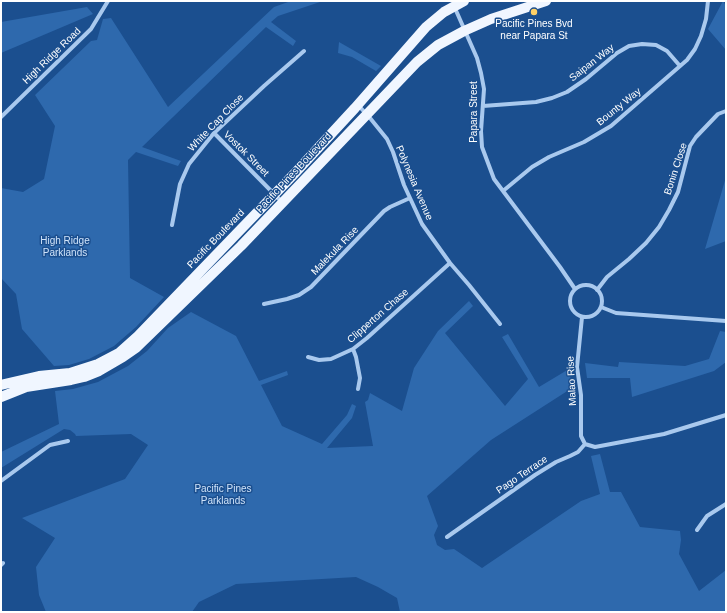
<!DOCTYPE html>
<html>
<head>
<meta charset="utf-8">
<style>
	body { margin:0 }
	#map { position:relative; width:727px; height:613px; overflow:hidden; background:#1b4f8f; font-family:Arial,sans-serif }
	canvas { display:block }
	.frame { position:absolute; inset:0; border:2px solid #fff; pointer-events:none }
</style>
</head>
<body>
<div id="map">
<canvas width="727" height="613"></canvas>
<div class="frame"></div>
</div>
<script>
const ctx = document.querySelector('canvas').getContext('2d');
ctx.lineJoin = 'round';
function fillPath(path, color) { ctx.fillStyle = color; ctx.fill(path, 'evenodd'); }
const shape = rows => new Path2D(rows.map(r => 'M' + r).join(''));
function trace(path, color, width, dash) { ctx.strokeStyle = color; ctx.lineWidth = width; ctx.lineCap = dash ? 'butt' : 'round'; ctx.setLineDash(dash || []); ctx.stroke(path); }
function label(font, color, halo, rows, align = 'center') {
  ctx.font = font + ' Arial,sans-serif'; ctx.lineWidth = 3; ctx.setLineDash([]); ctx.textBaseline = 'middle'; ctx.strokeStyle = halo; ctx.fillStyle = color; for (const [text, x, y, turn = 0] of rows) {
    ctx.save(); ctx.translate(x, y); ctx.rotate((+turn || 0) * Math.PI / 180); ctx.textAlign = isNaN(turn) ? turn : align; if (halo) ctx.strokeText(text, 0, 0); ctx.fillText(text, 0, 0); ctx.restore();
  }
}
fillPath(shape([
	[291,1,323,1,278,16,271,22,296,41,293,46,266,27,142,147,181,161,178,166,136,152,128,160,130,278,164,297,136,327,114,346,89,359,69,365,54,366,22,329,16,294,1,278,1,188,23,192,44,179,55,126,35,95,91,41,97,40,103,19,111,18,168,107,274,7],
	[723,1,726,6,726,50,708,29],
	[87,7,93,14,1,53,1,22],
	[339,42,381,66,376,71,352,57,338,53],
	[726,177,726,241,705,249],
	[469,301,473,306,445,333,505,406,528,379,502,337,508,334,539,387,569,369,572,388,491,440,427,496,438,526,434,535,437,545,445,550,454,549,482,568,581,501,600,494,591,456,600,454,610,492,621,492,640,527,680,531,681,540,679,554,699,591,726,570,726,612,400,612,397,598,378,587,356,577,236,584,199,602,192,612,46,612,39,595,36,567,55,538,22,518,125,479,148,445,131,434,76,436,75,434,70,430,64,429,1,468,1,452,59,424,55,391,73,389,98,382,128,366,147,351,168,328,191,312,236,336,259,381,287,371,288,375,261,385,282,426,322,444,347,415,352,404,356,406,352,418,327,448,373,446,365,402,368,400,370,393,402,411,414,368,438,331],
	[720,331,726,332,726,362,714,371,632,397,630,378,587,378,585,363,618,367,619,362,685,366,709,359]
]), '#2e69ad');
trace(shape([
	[454,6,477,58,481,73,484,89,481,131,482,147,494,179,560,267,575,289],
	[358,105,370,118,387,139,393,152,404,185,422,224,450,263,469,285,500,324],
	[483,106,536,102,552,98,567,92,586,79,617,53,629,46,642,44,656,45,667,51,680,66],
	[1,117,91,29,108,1],
	[214,133,283,203],
	[503,191,532,167,549,157,584,142,611,126,687,60,695,49,701,36,706,19,708,1],
	[172,225,180,184,189,164,214,133,264,86,304,51],
	'570 301a16 16 0 1 1 32 0a16 16 0 1 1-32 0Z',
	[597,290,607,277,629,259,646,243,659,227,669,210,678,192,690,146,696,137,718,114,726,111],
	[264,304,287,299,299,295,311,287,384,211,390,207,410,198],
	[601,307,616,313,726,321],
	[582,317,577,367,581,395,581,436,585,444],
	[353,349,356,357,360,378,358,389],
	[308,357,319,360,331,359,353,349,367,338,450,263],
	[1,481,50,445,68,441],
	[697,530,707,516,726,504],
	[447,537,535,475,556,462,570,456,578,452,585,444,595,447,664,434,726,415],
	[1,565,3,563]
]), '#a9c9ee', 4);
trace(shape([
	[1,385,39,376,70,373,98,364,119,353,138,336,296,172,355,108,426,27,444,12,464,1],
	[1,397,26,387,71,380,84,377,99,371,123,357,136,348,241,246,417,62,438,45,464,31,491,19,546,1]
]), '#f0f6ff', 10);
for (const [x, y, r, color] of [
	[534,12,4,"#ffd166"]
]) { const dot = new Path2D(); dot.arc(x, y, r, 0, 2 * Math.PI); ctx.fillStyle = color; ctx.fill(dot); trace(dot, '#1b4f8f', 1.5); }
label('10px', '#fff', '#1b4f8f', [
	["Pacific Pines Bvd",534,24],
	["near Papara St",534,36]
]);
label('10px', '#fff', '#1b4f8f', [
	["High Ridge Road",52,56,-44],
	["Saipan Way",592,63,-38],
	["Bounty Way",619,107,-39],
	["Papara Street",474,112,-90],
	["White Cap Close",216,123,-46],
	["Vostok Street",246,154,45],
	["Bonin Close",676,169,-72],
	["Pacific Pines Boulevard",294,173,-47],
	["Polynesia Avenue",414,183,67],
	["Pacific Boulevard",216,239,-46],
	["Malekula Rise",335,251,-46],
	["Clipperton Chase",378,316,-41],
	["Malao Rise",572,381,-93],
	["Pago Terrace",522,475,-34]
]);
label('10px', '#cfe3fa', '#1b4f8f', [
	["High Ridge",65,241],
	["Parklands",65,253],
	["Pacific Pines",223,489],
	["Parklands",223,501]
]);
</script>
</body>
</html>
